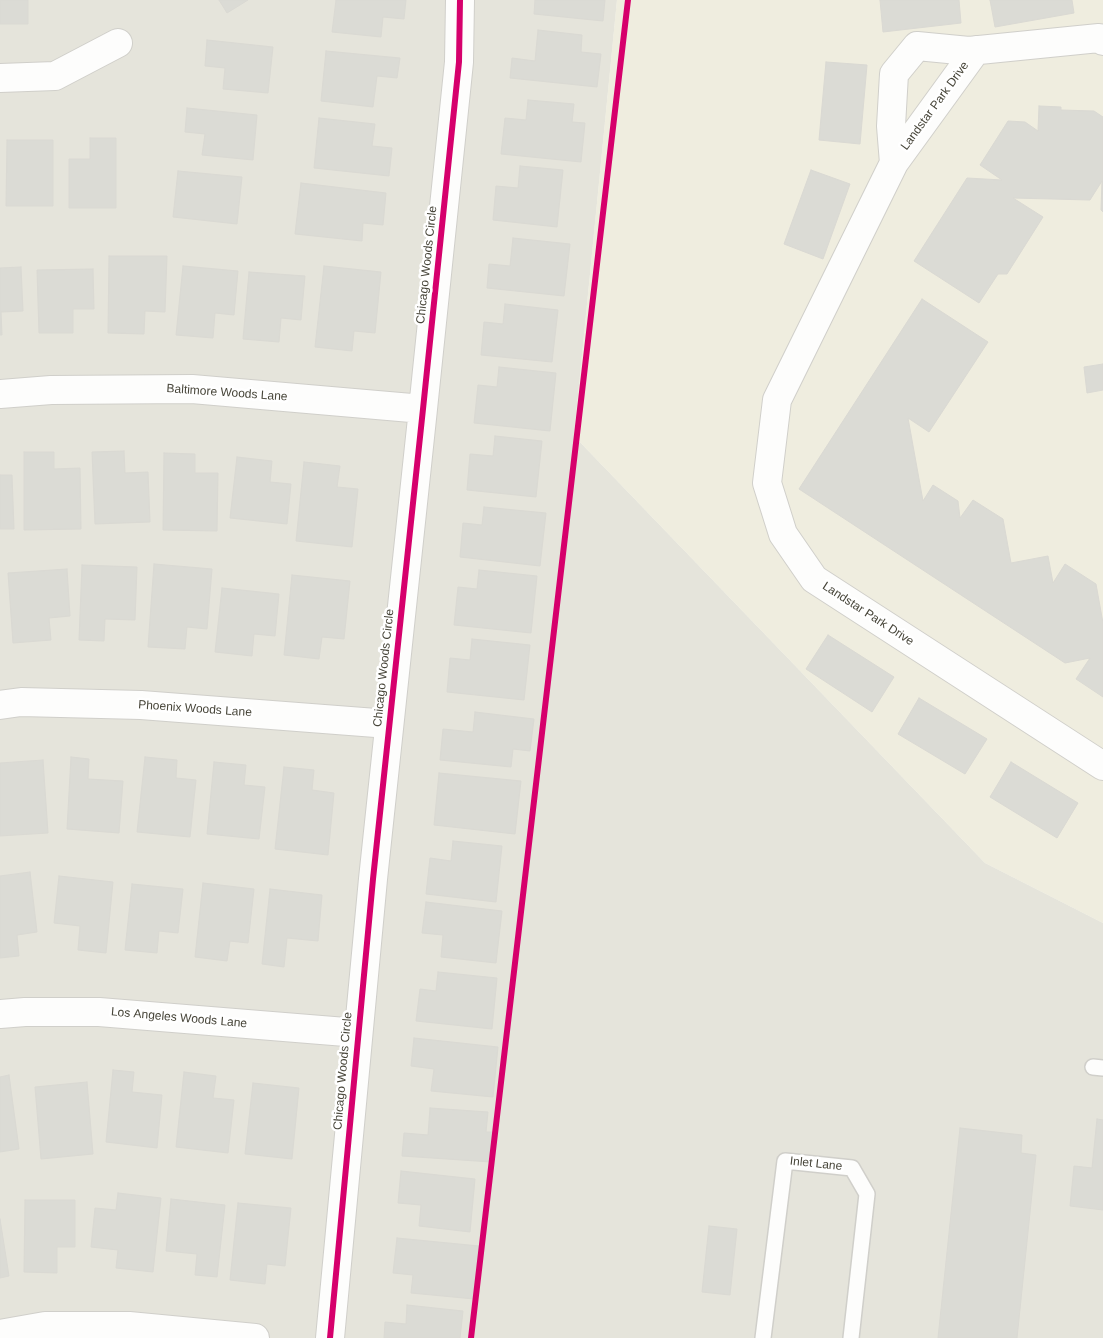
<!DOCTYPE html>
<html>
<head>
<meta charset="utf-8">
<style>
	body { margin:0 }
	canvas { display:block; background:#f2f2ed }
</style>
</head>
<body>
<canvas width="1103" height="1338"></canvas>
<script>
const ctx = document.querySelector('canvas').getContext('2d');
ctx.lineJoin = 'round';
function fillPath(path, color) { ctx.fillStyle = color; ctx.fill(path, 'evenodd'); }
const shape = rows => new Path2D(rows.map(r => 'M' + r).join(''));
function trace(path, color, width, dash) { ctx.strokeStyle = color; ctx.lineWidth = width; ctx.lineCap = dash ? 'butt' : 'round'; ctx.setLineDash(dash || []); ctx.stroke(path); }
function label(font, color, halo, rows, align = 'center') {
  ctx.font = font + ' Helvetica,sans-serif'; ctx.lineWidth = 5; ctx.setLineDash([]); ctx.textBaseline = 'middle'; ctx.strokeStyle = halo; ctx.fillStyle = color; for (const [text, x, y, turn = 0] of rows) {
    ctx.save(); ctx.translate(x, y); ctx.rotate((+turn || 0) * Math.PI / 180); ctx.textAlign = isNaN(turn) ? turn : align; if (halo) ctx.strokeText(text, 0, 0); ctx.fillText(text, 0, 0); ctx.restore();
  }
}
fillPath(shape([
	[0,0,617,0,574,436,985,863,1103,923,1103,1338,0,1338]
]), '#e5e4db');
fillPath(shape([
	[617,0,1103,0,1103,923,985,863,574,436]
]), '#efeddf');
const building = shape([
	[0,0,28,0,28,24,0,24,0,0],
	[219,0,248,0,227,13,219,0],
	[336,0,406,0,404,19,383,17,381,37,332,32,336,0],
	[535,0,605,0,603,21,534,14,535,0],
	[880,0,959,0,961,23,883,32,880,0],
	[990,0,1072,0,1074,13,995,27,990,0],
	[538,30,582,35,581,52,601,54,597,87,510,78,512,58,535,61,538,30],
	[207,40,273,47,268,93,223,89,225,68,205,66,207,40],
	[326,51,400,58,397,78,377,76,373,107,321,101,326,51],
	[826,62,867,65,860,144,819,140,826,62],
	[528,100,574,104,572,122,585,123,581,162,501,154,505,118,526,120,528,100],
	[1039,106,1061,107,1061,110,1094,111,1103,117,1103,212,1101,210,1102,181,1090,200,1013,198,1043,217,1007,274,998,274,979,303,914,261,967,178,1002,180,980,165,1008,121,1025,122,1038,131,1039,106],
	[187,108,257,115,253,160,202,155,205,134,185,132,187,108],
	[319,118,375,124,372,146,392,148,389,176,314,168,319,118],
	[90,138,116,138,116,208,69,208,69,159,90,159,90,138],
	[7,140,53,140,53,206,6,206,7,140],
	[520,166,563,170,557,227,493,220,496,186,518,188,520,166],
	[811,170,850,184,823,259,784,244,811,170],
	[178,171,242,177,237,224,173,217,178,171],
	[301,183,386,193,383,225,363,223,362,241,295,234,301,183],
	[513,238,570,244,564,296,487,288,489,264,510,266,513,238],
	[109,256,167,256,165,312,145,311,144,334,108,333,109,256],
	[183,266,238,271,234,315,215,313,213,338,176,335,183,266],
	[324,266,381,272,375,333,354,331,352,351,315,347,324,266],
	[21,267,23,311,1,312,2,335,0,335,0,268,21,267],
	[93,269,94,309,73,309,73,333,39,333,37,270,93,269],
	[249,272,305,276,301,320,281,318,279,342,243,339,249,272],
	[922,299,988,342,929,432,908,418,923,501,933,485,958,501,960,518,973,500,1003,519,1011,563,1048,556,1053,583,1065,564,1096,584,1103,623,1103,697,1076,679,1090,658,1065,663,799,489,922,299],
	[505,304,558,310,552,362,481,355,484,322,503,324,505,304],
	[1103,364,1103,390,1087,393,1084,367,1103,364],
	[499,367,556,373,550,431,474,423,478,385,497,387,499,367],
	[495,436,542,441,536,497,467,490,470,454,493,456,495,436],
	[124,451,125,473,148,472,150,522,95,524,92,452,124,451],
	[24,452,54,452,54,469,80,468,81,529,24,530,24,452],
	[164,453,195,454,195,473,218,473,217,531,163,530,164,453],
	[237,457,272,461,270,482,291,484,287,524,230,518,237,457],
	[304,462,340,466,337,487,358,489,352,547,296,541,304,462],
	[0,475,12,475,14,529,0,529,0,475],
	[484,507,546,513,540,566,460,557,463,523,482,525,484,507],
	[154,564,212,569,207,629,187,627,185,649,148,647,154,564],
	[82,565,137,567,135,620,105,619,104,641,79,640,82,565],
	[67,569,70,616,49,618,51,640,13,643,8,573,67,569],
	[479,570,537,576,531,633,454,625,458,587,477,589,479,570],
	[292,575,350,581,344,639,322,637,319,659,284,655,292,575],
	[222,588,279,594,275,636,254,634,252,656,215,652,222,588],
	[828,635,894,677,872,712,806,669,828,635],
	[472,639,530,645,524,700,447,692,450,658,470,660,472,639],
	[919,698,987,739,965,774,898,734,919,698],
	[475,712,534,719,530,751,513,749,511,767,440,760,443,729,473,732,475,712],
	[71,757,89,759,88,779,123,781,119,833,67,829,71,757],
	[145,757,177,760,176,778,196,780,190,837,137,832,145,757],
	[43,760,48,833,0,836,0,763,43,760],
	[214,762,246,765,244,785,265,787,259,839,207,834,214,762],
	[1011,762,1078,803,1057,838,990,797,1011,762],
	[284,767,314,770,312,790,334,793,328,855,275,849,284,767],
	[439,773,521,781,515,834,434,825,439,773],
	[453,841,502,846,496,902,426,894,430,858,451,861,453,841],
	[30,872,37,932,17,935,19,956,0,958,0,876,30,872],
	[59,876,113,882,106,953,78,950,80,926,54,923,59,876],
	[203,883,254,889,248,943,230,941,227,961,195,957,203,883],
	[132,884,183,889,178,933,159,931,157,953,125,950,132,884],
	[270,889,322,895,318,941,287,938,284,967,262,964,270,889],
	[426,902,502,911,496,963,441,957,443,935,422,933,426,902],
	[438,972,497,978,492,1029,416,1021,420,989,436,991,438,972],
	[414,1038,498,1047,493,1097,431,1091,434,1069,411,1066,414,1038],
	[113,1070,134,1072,132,1092,162,1095,157,1148,106,1142,113,1070],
	[184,1072,216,1076,213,1098,234,1100,228,1153,176,1147,184,1072],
	[9,1075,19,1149,0,1152,0,1077,9,1075],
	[87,1082,93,1154,41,1159,35,1087,87,1082],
	[253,1083,299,1088,292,1159,245,1154,253,1083],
	[430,1108,488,1112,486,1132,493,1132,491,1162,402,1156,404,1133,428,1135,430,1108],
	[1097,1119,1103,1120,1103,1210,1070,1206,1074,1166,1092,1168,1097,1119],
	[960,1128,1022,1135,1021,1153,1036,1155,1017,1338,938,1338,960,1128],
	[401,1171,475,1179,470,1232,419,1226,421,1205,398,1203,401,1171],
	[118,1193,161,1198,153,1272,116,1268,118,1250,91,1247,95,1208,116,1210,118,1193],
	[171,1199,225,1205,217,1277,195,1275,197,1254,166,1251,171,1199],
	[25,1200,75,1200,75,1247,57,1247,57,1273,24,1272,25,1200],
	[238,1203,291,1208,285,1266,267,1264,265,1284,230,1280,238,1203],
	[0,1219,9,1276,0,1278,0,1219],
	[709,1226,737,1229,730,1295,702,1292,709,1226],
	[397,1238,479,1246,474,1299,411,1293,413,1275,393,1273,397,1238],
	[407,1305,463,1311,460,1338,384,1338,385,1322,406,1324,407,1305]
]);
fillPath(building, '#dbdbd5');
trace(building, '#dad9d3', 1);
const service = shape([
	[1093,1067,1103,1068],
	[763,1338,785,1161,852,1168,867,1194,851,1338]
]);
const minor = shape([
	[1103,41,1099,38,969,51,917,46,894,74,891,126,894,163,777,400,767,483,783,534,814,579,1103,766],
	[0,78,55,76,118,43],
	[894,163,976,50],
	[0,394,51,390,192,389,423,409],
	[0,705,21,702,141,705,389,724],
	[0,1014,25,1012,99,1012,358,1033],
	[0,1334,45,1326,129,1326,255,1338],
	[330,1338,373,879,423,409,459,62,460,0]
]);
trace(service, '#d0cfca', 18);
trace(minor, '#d0cfca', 30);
trace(service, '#fdfdfc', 15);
trace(minor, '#fdfdfc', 28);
trace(shape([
	[330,1338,373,879,423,409,459,62,460,0],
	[471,1338,628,0]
]), '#d6006c', 6);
label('12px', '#474539', '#fff', [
	["Landstar Park Drive",935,106,-54],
	["Chicago Woods Circle",427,265,-84],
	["Baltimore Woods Lane",227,393,4],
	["Landstar Park Drive",868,614,33],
	["Chicago Woods Circle",384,668,-84],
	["Phoenix Woods Lane",195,709,4],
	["Los Angeles Woods Lane",179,1018,5],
	["Chicago Woods Circle",343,1071,-85],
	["Inlet Lane",816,1164,6]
]);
</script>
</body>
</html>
